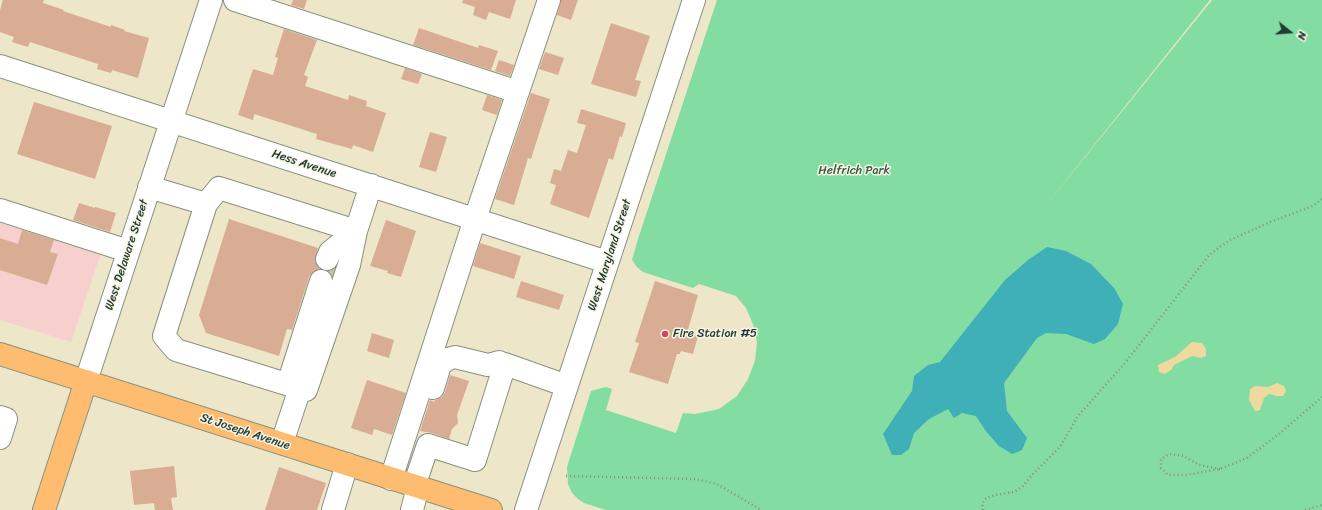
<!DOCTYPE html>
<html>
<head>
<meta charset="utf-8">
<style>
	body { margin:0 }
	#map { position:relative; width:1322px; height:510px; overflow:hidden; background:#ede6c8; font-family:Sriracha,sans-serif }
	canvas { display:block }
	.north { position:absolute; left:1270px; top:12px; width:40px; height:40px; -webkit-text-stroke:3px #fcf5e5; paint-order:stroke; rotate:107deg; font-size:11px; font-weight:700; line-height:16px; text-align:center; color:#1f3d34 }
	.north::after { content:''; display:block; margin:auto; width:14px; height:18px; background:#1f3d34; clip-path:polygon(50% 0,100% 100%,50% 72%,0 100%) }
</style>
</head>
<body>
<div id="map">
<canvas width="1322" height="510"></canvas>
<div class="north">N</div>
</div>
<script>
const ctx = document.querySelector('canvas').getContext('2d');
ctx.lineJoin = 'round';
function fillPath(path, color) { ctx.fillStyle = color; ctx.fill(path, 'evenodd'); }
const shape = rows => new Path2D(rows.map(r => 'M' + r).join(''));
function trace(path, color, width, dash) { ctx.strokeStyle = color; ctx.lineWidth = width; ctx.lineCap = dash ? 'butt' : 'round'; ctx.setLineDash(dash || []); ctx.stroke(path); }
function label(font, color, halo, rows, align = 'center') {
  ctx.font = font + ' Sriracha,sans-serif'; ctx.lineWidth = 3; ctx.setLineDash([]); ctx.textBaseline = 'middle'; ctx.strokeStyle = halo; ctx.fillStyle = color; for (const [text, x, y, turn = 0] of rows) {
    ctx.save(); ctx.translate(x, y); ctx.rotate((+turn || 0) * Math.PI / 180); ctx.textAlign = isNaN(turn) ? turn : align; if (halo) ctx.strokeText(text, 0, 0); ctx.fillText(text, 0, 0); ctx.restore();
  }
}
fillPath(shape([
	[0,201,107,235,71,342,0,320]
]), '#f7d0ce');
fillPath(shape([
	[717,0,1210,0,1039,214,1212,0,1322,0,1322,510,606,510,584,503,578,499,572,493,568,484,567,467,591,391,606,387,612,389,606,410,676,433,683,413,695,414,719,409,737,396,748,379,755,361,757,342,753,324,746,308,736,296,699,284,693,288,643,272,637,267,632,260,638,239]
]), '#83dca1');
fillPath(shape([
	[1192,342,1202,343,1206,349,1206,356,1201,358,1192,356,1174,365,1171,370,1165,374,1159,372,1158,365,1175,357],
	[1277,383,1284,386,1286,391,1283,396,1277,396,1269,394,1264,398,1260,410,1255,411,1249,400,1250,389,1255,386,1268,387]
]), '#eeda9e');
fillPath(shape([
	[1047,247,1066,251,1091,264,1114,288,1123,304,1118,324,1105,339,1094,344,1066,334,1046,333,1037,338,1004,383,1007,411,1027,438,1022,450,1012,454,999,446,985,430,976,416,962,413,954,418,948,409,929,419,914,433,909,449,901,455,892,455,883,434,912,391,914,376,928,365,940,362,1005,280,1028,260]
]), '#3fafb8');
fillPath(shape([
	[3,0,44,0,43,3,64,10,63,11,111,27,111,25,125,30,124,31,149,38,138,78,112,70,111,73,97,69,98,64,30,42,28,47,12,42,14,37,0,32,0,10],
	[293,0,307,0,304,9,291,5],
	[463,0,516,0,510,19,489,12,486,20,473,15,475,7,462,3],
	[561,0,578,0,571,20,557,15],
	[611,23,650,36,635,80,641,81,636,97,591,84],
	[419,28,478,48,479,45,498,51,491,70,413,45],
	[284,29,317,40,304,75,308,77,305,86,348,100,349,95,367,101,366,106,386,113,373,152,353,145,352,149,316,139,317,134,254,114,253,120,238,115,253,69,273,75,278,58,275,57],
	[545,52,564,58,558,75,539,69],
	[499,60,514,65,510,76,495,71],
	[405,68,422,74,418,84,401,79],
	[531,93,550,99,531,159,528,158,514,205,495,199],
	[487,95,502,100,497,115,482,110],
	[34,102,112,126,95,179,17,154],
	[581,109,626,123,622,137,620,136,613,160,609,158,589,218,550,204,556,185,550,183,554,169,561,171,568,150,577,153,586,125,577,123],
	[430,132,447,137,436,172,419,167],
	[79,203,95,208,95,207,116,213,110,232,73,220],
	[229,219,318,248,315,260,317,266,320,269,313,272,309,277,292,330,287,329,279,356,206,333,199,315],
	[386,220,416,231,401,277,387,273,388,271,370,266],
	[22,230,54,240,50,252,58,254,47,285,0,270,0,238,18,244],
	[480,243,521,256,514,279,473,266],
	[521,281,564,295,559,310,516,297],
	[655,281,698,295,687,333,698,336,693,354,681,351,680,354,677,354,668,384,629,372,639,343,635,342],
	[372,333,394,340,389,358,367,351],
	[450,375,469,381,457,415,458,423,452,429,449,439,432,433,420,431,430,400,434,402,435,400,442,397,445,392],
	[367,380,406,393,392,435,374,429,372,435,351,428],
	[174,466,177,497,171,498,173,510,155,510,154,503,134,505,130,471],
	[279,467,326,483,317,510,265,510]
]), '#d8ad93');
trace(shape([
	[328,283,335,261]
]), '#c4c4aa', 22, [22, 11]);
const minor = shape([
	[235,0,518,92],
	[0,66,607,262],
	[149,187,206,204],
	[0,210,128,251],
	[356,231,219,188,206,204,164,336,176,350,306,390,349,265,356,231,371,185],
	[327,259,330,252,356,231],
	[86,381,211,0],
	[288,384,321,281],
	[433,388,440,365,448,359,455,357,488,365,499,362],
	[0,417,6,419,0,438],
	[282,443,300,388],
	[391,479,475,219,549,0],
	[414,486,428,445,475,460,505,364,567,386],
	[333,510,347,464],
	[412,510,418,487],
	[526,510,694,0]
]);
const major = shape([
	[0,354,491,510],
	[44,510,86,381]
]);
trace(minor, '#86927e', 24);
trace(major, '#86927e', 24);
trace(shape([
	[1220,469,1199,465,1184,456,1169,454,1161,459,1161,468,1168,475,1186,475,1220,469,1247,458,1279,434,1322,397],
	[566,476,695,479,717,484,761,510],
	[983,510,982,504,986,498,996,495,1014,492,1022,487,1033,474,1060,447,1078,416,1125,363,1210,254,1230,240,1270,222,1313,206,1322,199],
	[1305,510,1322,505]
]), '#86927e', 2.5, [1, 3]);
trace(minor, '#fff', 22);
trace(major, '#fdbc6f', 22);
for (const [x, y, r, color] of [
	[665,334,4,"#d1495b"]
]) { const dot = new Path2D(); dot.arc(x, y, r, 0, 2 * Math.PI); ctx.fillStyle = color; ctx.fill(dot); trace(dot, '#fcf5e5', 1.5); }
label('12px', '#1f3d34', '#fcf5e5', [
	["Hess Avenue",304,164,18],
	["West Delaware Street",127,255,-72],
	["West Maryland Street",610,255,-72],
	["St Joseph Avenue",245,432,18]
]);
label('12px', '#335d4a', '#fcf5e5', [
	["Helfrich Park",854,171]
]);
label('12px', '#1f3d34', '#fcf5e5', [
	["Fire Station #5",673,334]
], 'left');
</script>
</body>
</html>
